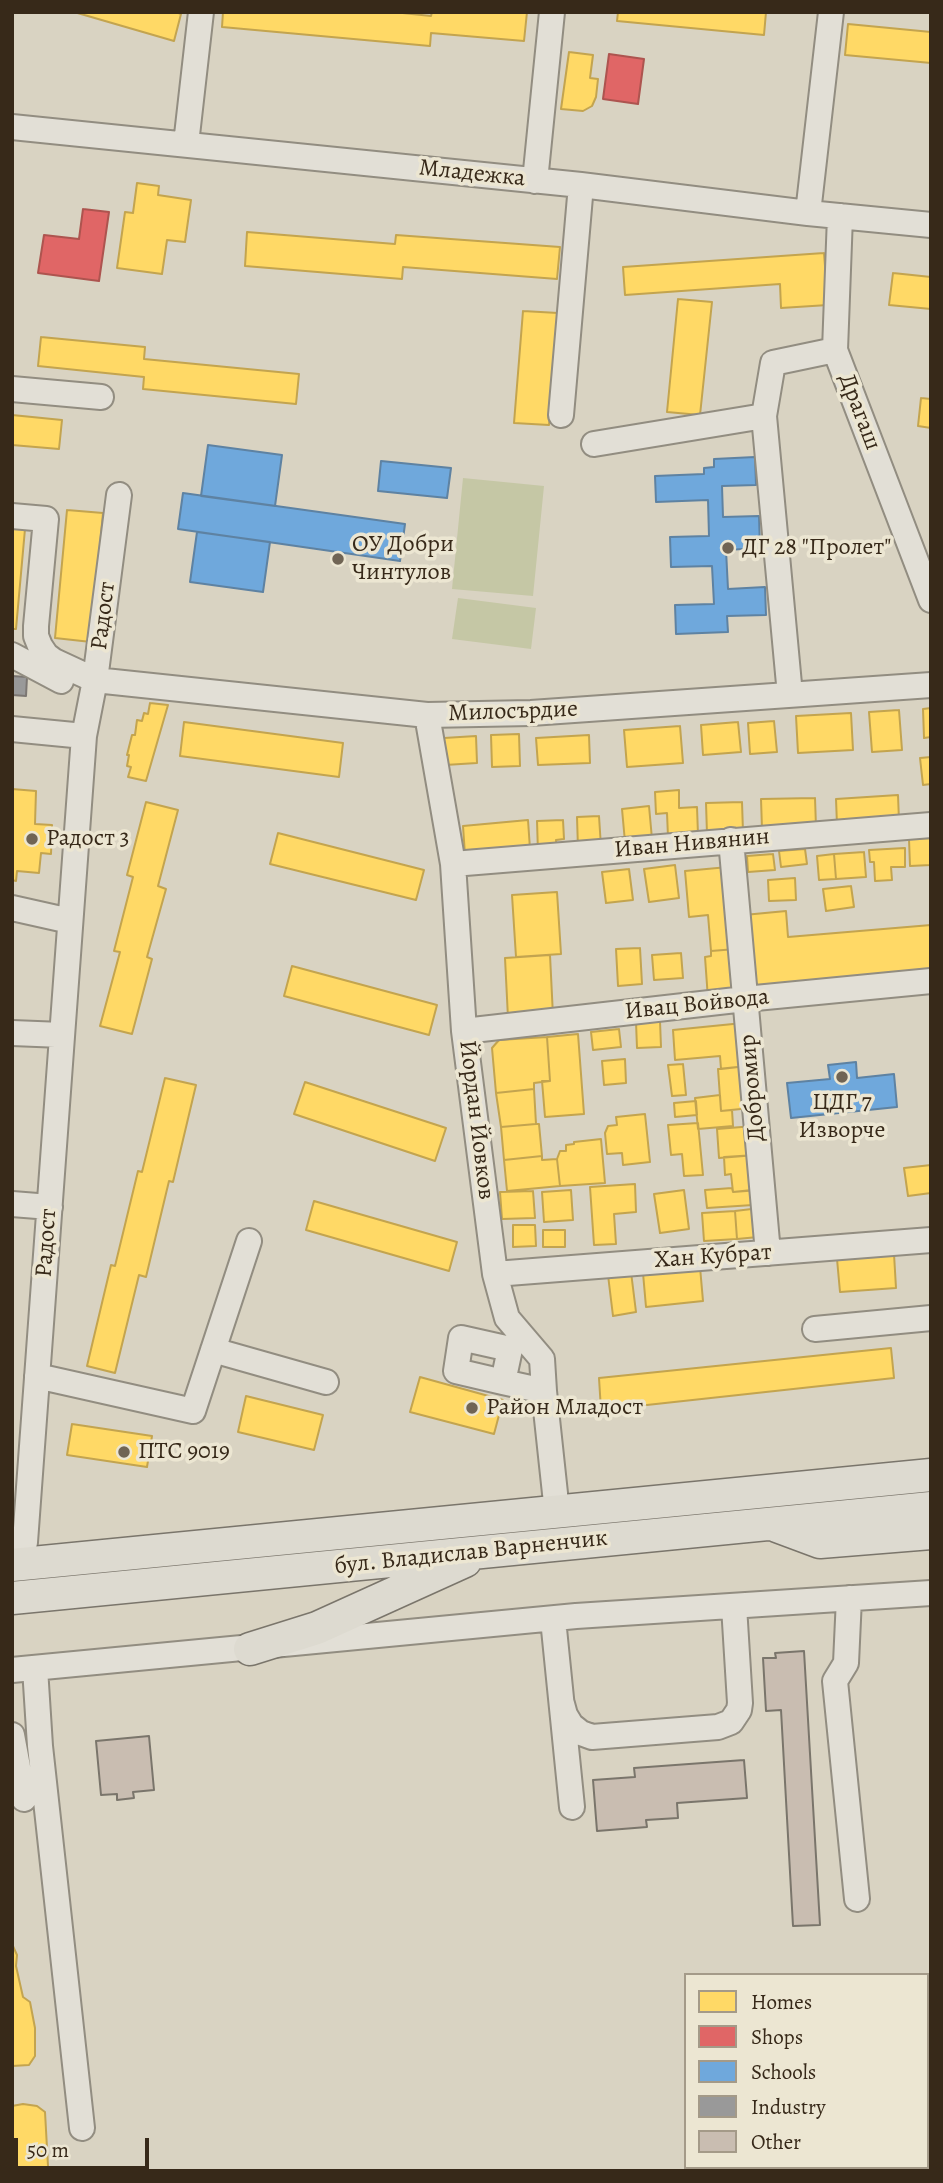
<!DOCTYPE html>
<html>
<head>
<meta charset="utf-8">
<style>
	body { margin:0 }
	#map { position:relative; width:943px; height:2183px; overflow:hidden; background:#d9d3c2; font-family:Alegreya,serif }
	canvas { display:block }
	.frame { position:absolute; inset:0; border:14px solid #372919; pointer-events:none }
	.legend { position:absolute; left:684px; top:1973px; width:245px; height:196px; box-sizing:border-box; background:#ece6d2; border:2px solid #a49a88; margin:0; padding:9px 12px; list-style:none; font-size:21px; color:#372919 }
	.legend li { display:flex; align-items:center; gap:14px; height:35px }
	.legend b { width:35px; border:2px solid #a49a88 }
	.scale { position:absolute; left:14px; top:2138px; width:135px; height:32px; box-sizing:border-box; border:4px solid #372919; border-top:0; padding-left:9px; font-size:21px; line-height:24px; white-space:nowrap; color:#372919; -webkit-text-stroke:5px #ece6d2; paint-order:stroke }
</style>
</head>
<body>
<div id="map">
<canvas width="943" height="2183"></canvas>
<div class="frame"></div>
<ul class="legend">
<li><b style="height:19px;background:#ffd966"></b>Homes</li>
<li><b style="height:19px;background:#e06666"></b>Shops</li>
<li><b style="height:19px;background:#6fa8dc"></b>Schools</li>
<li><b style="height:19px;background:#999"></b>Industry</li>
<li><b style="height:19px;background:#c9bdb1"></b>Other</li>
</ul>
<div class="scale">50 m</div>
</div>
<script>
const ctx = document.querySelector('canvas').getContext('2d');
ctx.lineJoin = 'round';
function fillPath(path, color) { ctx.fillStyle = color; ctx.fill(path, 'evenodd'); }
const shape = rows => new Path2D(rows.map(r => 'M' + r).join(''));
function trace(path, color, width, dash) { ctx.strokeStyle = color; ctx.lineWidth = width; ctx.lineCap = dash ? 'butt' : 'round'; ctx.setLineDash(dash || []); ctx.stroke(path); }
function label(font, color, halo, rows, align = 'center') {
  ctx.font = font + ' Alegreya,serif'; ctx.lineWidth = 7; ctx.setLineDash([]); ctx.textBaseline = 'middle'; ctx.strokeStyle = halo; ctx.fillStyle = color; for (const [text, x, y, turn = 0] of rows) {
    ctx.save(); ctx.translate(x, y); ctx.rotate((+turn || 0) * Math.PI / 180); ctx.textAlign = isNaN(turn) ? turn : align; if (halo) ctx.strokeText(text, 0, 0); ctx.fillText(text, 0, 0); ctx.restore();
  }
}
fillPath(shape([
	[463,478,544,486,533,596,452,589],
	[458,598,536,608,531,649,452,639]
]), '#c5c7a5');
const homes = shape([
	[74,12,176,12,181,14,174,41,74,12],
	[223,12,393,12,431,16,432,12,527,12,524,41,431,33,430,46,222,27,223,12],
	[618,12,766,12,764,35,617,21,618,12],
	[848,24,931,32,931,63,845,55,848,24],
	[569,52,593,55,590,78,598,79,596,97,592,106,583,111,561,109,569,52],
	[137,183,159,186,158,195,191,200,185,242,167,240,162,274,117,268,125,212,133,213,137,183],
	[247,232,395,244,396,235,560,247,557,279,403,267,402,279,245,266,247,232],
	[824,253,828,305,781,308,780,284,625,295,623,267,824,253],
	[893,273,931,277,931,309,889,305,893,273],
	[678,299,712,302,700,415,667,412,678,299],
	[523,311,558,313,549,425,514,423,523,311],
	[41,337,145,347,144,359,299,374,296,404,143,389,144,377,38,366,41,337],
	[921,398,931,399,931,428,918,426,921,398],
	[12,415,62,420,59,449,12,445,12,415],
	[67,510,103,513,91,642,55,638,67,510],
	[12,528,25,529,16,629,12,629,12,528],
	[150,703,168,705,146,781,128,777,131,767,127,766,129,755,127,755,132,735,135,735,137,720,142,721,144,713,148,714,150,703],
	[931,708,931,737,924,738,923,709,931,708],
	[899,710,902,750,872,752,869,712,899,710],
	[851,713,853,750,798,753,796,716,851,713],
	[774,721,777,752,750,754,748,723,774,721],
	[184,722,343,743,339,777,180,756,184,722],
	[738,722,741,752,703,755,701,725,738,722],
	[680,726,683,763,627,767,624,730,680,726],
	[519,734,520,766,492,767,491,735,519,734],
	[589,735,590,763,538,765,536,738,589,735],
	[476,736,477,763,445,765,444,738,476,736],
	[931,757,931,784,923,785,920,758,931,757],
	[12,789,36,791,35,824,52,825,51,854,41,853,39,873,17,871,16,881,12,880,12,789],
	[679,790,679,808,697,807,698,835,668,837,667,813,656,814,655,792,679,790],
	[898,795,899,821,837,825,836,799,898,795],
	[815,798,816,827,762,829,761,799,815,798],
	[146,802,178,810,158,886,166,889,147,957,152,959,132,1034,100,1026,120,952,114,951,133,877,127,875,146,802],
	[742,802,743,832,707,834,706,803,742,802],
	[649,806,652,839,625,842,622,809,649,806],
	[599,816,601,847,578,849,577,817,599,816],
	[528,820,530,849,465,855,463,826,528,820],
	[563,820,564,839,556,840,557,852,538,853,537,821,563,820],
	[278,833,424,870,416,900,270,864,278,833],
	[931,838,931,865,910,866,909,839,931,838],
	[905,848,905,867,891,867,892,880,875,881,874,862,870,862,869,850,905,848],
	[805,849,807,864,781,867,779,851,805,849],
	[864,852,866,877,836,879,834,854,864,852],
	[773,854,775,870,748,872,747,856,773,854],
	[834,854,836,879,819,880,817,856,834,854],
	[675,865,679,898,649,902,644,869,675,865],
	[728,867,736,949,711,951,708,915,689,917,685,871,728,867],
	[629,869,633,900,606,903,602,872,629,869],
	[795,878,796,900,769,901,768,880,795,878],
	[851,886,854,907,826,911,823,889,851,886],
	[557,892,561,954,516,957,512,895,557,892],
	[786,911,788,937,931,925,931,975,750,990,744,915,786,911],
	[640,948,642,984,618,986,616,949,640,948],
	[736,949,740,987,728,988,729,997,708,999,705,957,711,956,711,951,736,949],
	[681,953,683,978,654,980,652,955,681,953],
	[550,955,553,1016,508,1018,505,958,550,955],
	[292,966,437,1005,429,1035,284,996,292,966],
	[660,1021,661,1047,637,1048,636,1022,660,1021],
	[743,1023,747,1066,721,1069,720,1056,675,1060,673,1030,743,1023],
	[619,1029,621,1047,593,1050,591,1032,619,1029],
	[578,1034,584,1114,545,1117,542,1081,550,1081,547,1037,578,1034],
	[547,1037,550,1081,534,1083,534,1089,496,1093,492,1048,499,1040,547,1037],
	[625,1059,626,1083,604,1085,602,1061,625,1059],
	[683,1064,686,1095,672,1096,668,1065,683,1064],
	[747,1066,751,1108,721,1111,718,1069,747,1066],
	[165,1078,196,1085,173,1182,169,1181,146,1277,139,1275,115,1373,87,1366,111,1265,115,1266,138,1171,142,1172,165,1078],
	[305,1082,446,1128,435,1161,294,1114,305,1082],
	[534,1089,536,1124,501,1127,496,1093,534,1089],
	[720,1095,721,1111,732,1110,733,1126,698,1129,695,1098,720,1095],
	[696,1101,697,1115,675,1117,674,1103,696,1101],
	[645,1114,650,1162,623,1165,622,1153,607,1154,605,1133,608,1126,617,1125,616,1117,645,1114],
	[698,1123,703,1175,684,1176,682,1154,671,1155,668,1125,698,1123],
	[536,1124,539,1124,542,1156,504,1160,501,1127,536,1124],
	[754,1126,756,1155,719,1158,717,1129,754,1126],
	[601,1139,605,1183,560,1186,557,1159,560,1151,566,1151,566,1145,574,1144,574,1142,601,1139],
	[756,1155,759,1190,733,1192,731,1174,725,1175,724,1157,756,1155],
	[542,1156,542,1160,557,1159,560,1186,507,1191,504,1160,542,1156],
	[931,1165,931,1193,908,1196,904,1168,931,1165],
	[635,1184,636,1212,614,1214,616,1244,594,1245,590,1187,635,1184],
	[732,1188,733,1192,752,1190,753,1205,707,1208,705,1190,732,1188],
	[571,1190,573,1220,544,1222,542,1192,571,1190],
	[684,1190,689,1229,660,1233,654,1194,684,1190],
	[533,1191,535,1218,502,1219,500,1192,533,1191],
	[314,1201,457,1242,449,1271,306,1230,314,1201],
	[760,1208,758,1237,737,1239,735,1211,760,1208],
	[735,1211,737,1239,704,1241,702,1213,735,1211],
	[513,1225,535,1225,536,1246,513,1247,513,1225],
	[543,1230,565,1230,565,1247,543,1247,543,1230],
	[894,1254,896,1288,840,1292,837,1259,894,1254],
	[700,1267,703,1301,646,1307,643,1273,700,1267],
	[631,1272,636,1312,613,1316,608,1275,631,1272],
	[891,1348,894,1378,601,1410,599,1378,891,1348],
	[420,1377,503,1400,494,1434,410,1412,420,1377],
	[246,1396,323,1415,314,1450,238,1432,246,1396],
	[72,1424,152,1436,147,1467,67,1455,72,1424],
	[12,1944,17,1955,16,1966,23,1997,30,2002,35,2028,35,2056,29,2065,12,2066,12,1944],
	[23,2104,37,2106,45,2112,48,2166,45,2171,12,2171,12,2106,23,2104]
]);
fillPath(homes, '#ffd966');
trace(homes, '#c3a44f', 2);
const shops = shape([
	[609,54,644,59,638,104,603,99,609,54],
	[83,209,109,212,99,281,38,273,44,235,79,239,83,209]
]);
fillPath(shops, '#e06666');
trace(shops, '#ad544f', 2);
const schools = shape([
	[208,445,282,455,275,506,201,496,208,445],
	[755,457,756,485,722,486,723,517,759,516,760,548,726,550,728,589,765,587,766,615,727,616,728,632,676,634,675,605,714,604,712,566,671,567,670,537,709,536,708,500,656,502,655,476,704,474,704,468,714,467,714,459,755,457],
	[381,461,451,468,447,498,378,491,381,461],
	[183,493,405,524,400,561,178,529,183,493],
	[197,532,270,542,263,592,190,582,197,532],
	[856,1062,857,1078,894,1074,897,1107,791,1118,787,1083,830,1079,828,1065,856,1062]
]);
fillPath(schools, '#6fa8dc');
trace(schools, '#5e82a2', 2);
const industry = shape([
	[12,676,27,677,26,696,12,695,12,676]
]);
fillPath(industry, '#999');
trace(industry, '#7c7773', 2);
const building = shape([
	[804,1651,820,1925,793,1926,781,1710,766,1711,763,1658,776,1658,775,1653,804,1651],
	[149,1736,154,1790,133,1792,134,1798,117,1800,117,1794,101,1795,96,1741,149,1736],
	[744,1760,747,1798,677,1803,678,1818,646,1820,647,1827,597,1831,593,1780,635,1777,634,1768,744,1760]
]);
fillPath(building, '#c9bdb1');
trace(building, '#7a756b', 2);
const minor = shape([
	[12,127,581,185,808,213,931,225],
	[186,144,201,12],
	[535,181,552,12],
	[808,213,831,12],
	[840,216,835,350,931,600],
	[12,389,101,397],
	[561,415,581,185],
	[764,416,790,695],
	[594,444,764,416,773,363,835,350],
	[12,516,46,519,36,626,36,636,40,646,46,655,54,661,95,680,427,715,531,713,931,685],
	[12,655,61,681],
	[427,715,453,864,464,1031,495,1274,507,1318,542,1359,544,1391,557,1512],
	[12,729,84,736],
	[731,840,768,1253],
	[453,864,931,825],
	[12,908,70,921],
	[464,1031,745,999,931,981],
	[12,1033,62,1035],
	[12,1204,50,1207],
	[495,1274,931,1240],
	[815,1329,931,1318],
	[213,1350,326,1382],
	[37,1376,193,1411,249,1241],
	[503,1382,510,1349,461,1338,456,1371,503,1382,544,1391],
	[21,1564,25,1542,84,736,95,680,119,495],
	[849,1598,846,1663,835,1681,857,1899],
	[553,1619,572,1807],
	[35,1668,40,1746,82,2128],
	[12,1670,576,1616,931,1593],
	[562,1704,565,1715,571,1725,581,1733,592,1737,718,1727,731,1722,739,1710,740,1703,734,1606],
	[12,1735,24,1799]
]);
const major = shape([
	[777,1526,820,1542,931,1533],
	[12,1565,931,1475],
	[12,1598,931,1508],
	[250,1649,317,1628,465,1561]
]);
trace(minor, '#928d81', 28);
trace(major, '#7a756b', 35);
trace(minor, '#e2dfd6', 24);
trace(major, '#dddad0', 32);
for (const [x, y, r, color] of [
	[728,548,7,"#706454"],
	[338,559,7,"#706454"],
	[32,839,7,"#706454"],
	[842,1077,7,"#706454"],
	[472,1408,7,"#706454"],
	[124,1452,7,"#706454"]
]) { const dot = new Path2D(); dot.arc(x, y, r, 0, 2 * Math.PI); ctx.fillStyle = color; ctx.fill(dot); trace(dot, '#ece6d2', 2.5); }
label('24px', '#372919', '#ece6d2', [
	["Младежка",472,174,6],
	["Драгаш",859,412,69],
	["Радост",104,616,-83],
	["Милосърдие",513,712,-2],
	["Иван Нивянин",692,844,-5],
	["Ивац Войвода",697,1005,-6],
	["Добромир",753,1088,-95],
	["Йордан Йовков",476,1120,83],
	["Радост",47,1243,-86],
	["Хан Кубрат",713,1257,-4],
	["бул. Владислав Варненчик",471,1553,-6]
]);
label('24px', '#372919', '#ece6d2', [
	["ОУ Добри",352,545],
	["Чинтулов",352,573],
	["ДГ 28 \"Пролет\"",742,548],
	["Радост 3",46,839],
	["ЦДГ 7",842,1103,"center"],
	["Изворче",842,1131,"center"],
	["Район Младост",486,1408],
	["ПТС 9019",138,1452]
], 'left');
</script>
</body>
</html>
